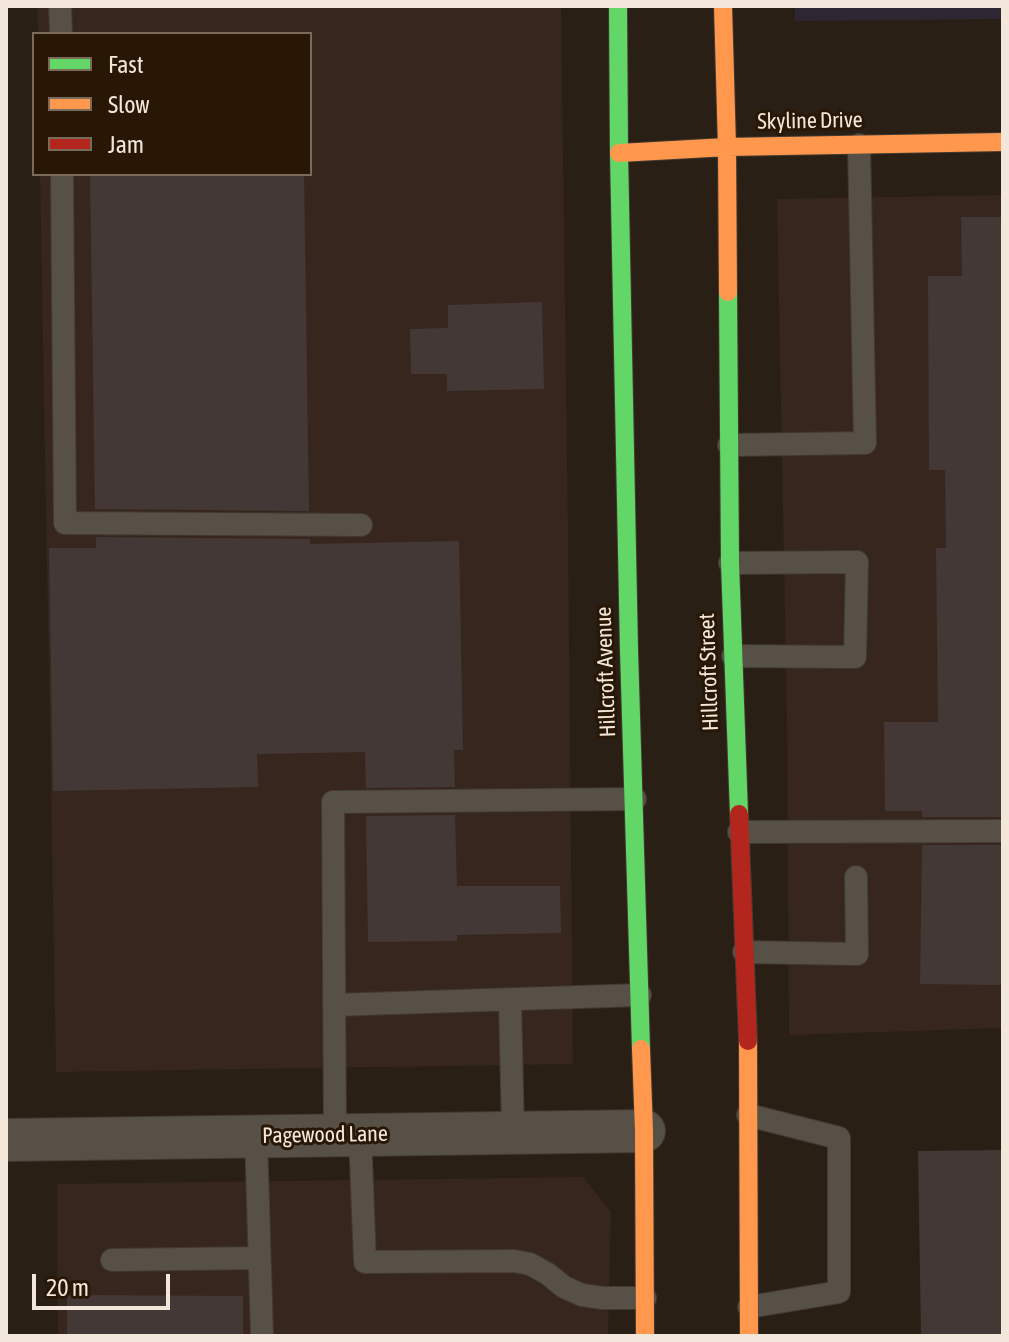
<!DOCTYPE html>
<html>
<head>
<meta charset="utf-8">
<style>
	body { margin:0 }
	#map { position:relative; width:1009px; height:1342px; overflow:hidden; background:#2a1f14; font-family:"Asap Condensed",sans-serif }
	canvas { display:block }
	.frame { position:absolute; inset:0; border:8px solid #f3e7db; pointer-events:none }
	.legend { position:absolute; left:32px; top:32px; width:280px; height:144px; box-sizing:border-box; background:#271704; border:2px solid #796a5a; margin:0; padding:10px 14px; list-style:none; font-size:24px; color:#f3e7db }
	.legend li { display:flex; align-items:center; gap:16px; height:40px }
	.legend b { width:40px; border:2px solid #796a5a }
	.scale { position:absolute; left:32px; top:1274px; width:138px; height:36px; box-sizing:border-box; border:4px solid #f3e7db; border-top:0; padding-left:10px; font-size:24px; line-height:28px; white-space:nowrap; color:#f3e7db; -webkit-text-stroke:6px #271704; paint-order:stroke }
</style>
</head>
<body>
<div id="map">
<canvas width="1009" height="1342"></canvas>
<div class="frame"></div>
<ul class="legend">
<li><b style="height:10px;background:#63d668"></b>Fast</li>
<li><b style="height:10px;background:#ff974d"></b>Slow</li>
<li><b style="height:10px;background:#b3261e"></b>Jam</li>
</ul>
<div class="scale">20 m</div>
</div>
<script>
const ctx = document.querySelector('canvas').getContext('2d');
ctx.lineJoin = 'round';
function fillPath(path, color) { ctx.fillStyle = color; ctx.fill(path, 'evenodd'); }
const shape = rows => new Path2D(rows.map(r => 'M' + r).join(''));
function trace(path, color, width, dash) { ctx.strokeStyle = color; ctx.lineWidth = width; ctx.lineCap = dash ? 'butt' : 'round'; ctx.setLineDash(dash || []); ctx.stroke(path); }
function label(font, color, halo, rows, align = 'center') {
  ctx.font = font + ' "Asap Condensed",sans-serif'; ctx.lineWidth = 6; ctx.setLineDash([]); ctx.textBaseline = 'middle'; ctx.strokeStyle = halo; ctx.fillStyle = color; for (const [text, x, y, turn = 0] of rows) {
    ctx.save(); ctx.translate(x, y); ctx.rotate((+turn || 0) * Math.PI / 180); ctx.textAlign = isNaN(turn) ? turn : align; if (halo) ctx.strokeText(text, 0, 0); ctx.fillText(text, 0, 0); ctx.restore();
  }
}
fillPath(shape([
	[37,6,561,6,568,533,573,1064,56,1072,40,174,310,174,310,34,38,34],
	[1003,195,1003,1028,789,1035,787,720,777,199],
	[583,1177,611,1212,608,1336,58,1336,57,1184]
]), '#37261e');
fillPath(shape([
	[795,6,1003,6,1003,19,795,21]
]), '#2e2733');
fillPath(shape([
	[90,174,304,174,309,511,95,509],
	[961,217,1003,217,1003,817,922,817,922,811,885,811,884,722,938,722,936,548,946,548,945,470,929,470,928,276,962,276],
	[542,302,544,389,447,391,447,374,411,374,410,329,448,328,448,305],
	[96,537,310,539,310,544,459,541,463,750,454,750,455,787,366,788,365,752,257,754,258,787,53,791,49,548,96,548],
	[455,815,457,886,560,886,561,933,457,935,457,941,368,942,366,816],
	[922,845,1003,845,1003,985,920,984],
	[1003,1150,1003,1336,921,1336,918,1151],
	[67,1295,243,1296,243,1336,67,1336]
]), '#433836');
const lane = shape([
	[60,6,61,34],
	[62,174,65,523,361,525],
	[729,445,865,443,859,145],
	[730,563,857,562,855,657,733,656],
	[739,832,1003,831],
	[744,952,857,954,856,877],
	[510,1000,513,1133],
	[334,1005,640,995],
	[748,1115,839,1138,839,1292,749,1307],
	[335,1135,333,802,635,799],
	[360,1135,365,1262,514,1261,530,1264,548,1274,564,1287,582,1295,603,1298,645,1298],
	[256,1136,262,1336],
	[112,1260,259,1258]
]);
const street = shape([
	[6,1140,644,1131]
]);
const fast = shape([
	[618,6,619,153,629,650,641,1049],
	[728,292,730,563,739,814]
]);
const slow = shape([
	[723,6,727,147,728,292],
	[619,153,727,147,1003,142],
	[748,1041,749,1336],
	[641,1049,644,1131,645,1336]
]);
const jam = shape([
	[739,814,748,1041]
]);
trace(lane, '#433a32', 24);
trace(street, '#433a32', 44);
trace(fast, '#433a32', 20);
trace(slow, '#433a32', 20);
trace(jam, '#433a32', 20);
trace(lane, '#575047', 22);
trace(street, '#575047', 42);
trace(fast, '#63d668', 18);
trace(slow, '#ff974d', 18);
trace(jam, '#b3261e', 18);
label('22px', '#f3e7db', '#271704', [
	["Skyline Drive",810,121,-1],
	["Hillcroft Avenue",606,672,-92],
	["Hillcroft Street",709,672,-92],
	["Pagewood Lane",325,1135,-1]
]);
</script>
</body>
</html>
